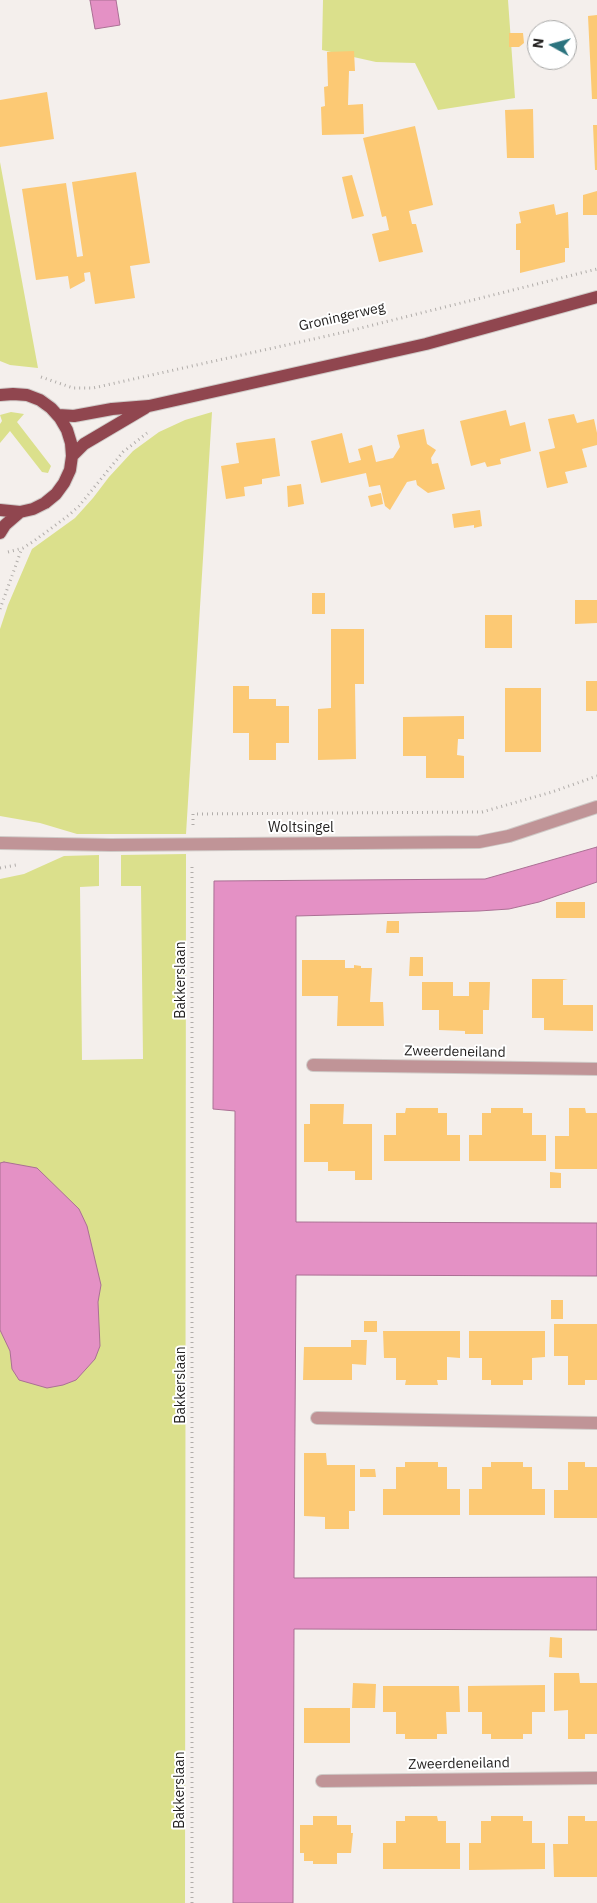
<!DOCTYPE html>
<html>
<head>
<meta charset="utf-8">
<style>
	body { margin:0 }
	#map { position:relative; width:597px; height:1903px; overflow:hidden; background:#f4efec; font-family:"IBM Plex Sans",sans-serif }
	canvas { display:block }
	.north { position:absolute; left:527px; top:20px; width:50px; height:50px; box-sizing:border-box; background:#fff; border:1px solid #a7a7a6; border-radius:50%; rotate:277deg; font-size:14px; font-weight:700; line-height:20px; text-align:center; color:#242221 }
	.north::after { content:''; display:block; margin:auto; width:18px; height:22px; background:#2b737e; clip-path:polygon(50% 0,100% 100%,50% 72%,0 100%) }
</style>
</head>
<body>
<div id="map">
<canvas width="597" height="1903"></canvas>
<div class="north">N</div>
</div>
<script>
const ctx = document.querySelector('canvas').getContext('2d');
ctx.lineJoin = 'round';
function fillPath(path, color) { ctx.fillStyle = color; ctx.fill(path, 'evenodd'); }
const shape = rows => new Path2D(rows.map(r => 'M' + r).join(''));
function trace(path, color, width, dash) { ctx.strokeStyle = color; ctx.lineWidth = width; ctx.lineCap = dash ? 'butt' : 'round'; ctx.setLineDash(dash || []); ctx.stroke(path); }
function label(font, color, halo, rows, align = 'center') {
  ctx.font = font + ' "IBM Plex Sans",sans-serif'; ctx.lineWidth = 4; ctx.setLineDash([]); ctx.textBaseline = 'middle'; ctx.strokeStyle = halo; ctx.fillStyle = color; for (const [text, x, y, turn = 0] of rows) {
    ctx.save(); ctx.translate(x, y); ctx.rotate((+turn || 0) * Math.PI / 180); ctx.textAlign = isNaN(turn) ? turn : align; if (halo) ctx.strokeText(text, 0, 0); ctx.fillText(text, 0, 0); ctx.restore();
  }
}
fillPath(shape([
	[323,0,508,0,515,98,438,110,415,63,376,62,322,50],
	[0,162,38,368,10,365,0,361],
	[11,412,24,414,17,422,51,466,48,473,42,472,10,431,0,443,0,424,2,421,0,415],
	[212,412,186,834,77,834,40,823,0,816,0,629,8,605,32,549,75,518,93,498,109,477,133,451,159,432,185,420],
	[186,854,185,1903,0,1903,0,879,24,874,64,856,99,855,99,886,80,887,82,1060,143,1059,141,886,121,886,121,855]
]), '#dbe08c');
const water = shape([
	[90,0,116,0,120,25,95,29,90,0],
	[597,847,597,882,539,902,509,909,479,911,296,916,296,1222,597,1223,597,1276,296,1275,294,1578,597,1577,597,1630,294,1629,293,1903,233,1903,235,1111,213,1109,214,881,485,879,597,847],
	[4,1162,37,1168,79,1209,87,1226,101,1285,98,1302,100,1346,95,1359,86,1369,76,1380,63,1385,47,1388,19,1380,12,1369,10,1351,0,1330,0,1163,4,1162]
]);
fillPath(water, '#e491c5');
trace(water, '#aa7094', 1);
fillPath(shape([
	[597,15,597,99,592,99,588,16],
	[509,33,523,33,524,43,519,47,509,47],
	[354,51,355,71,349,71,348,105,363,104,364,134,322,135,321,107,325,106,324,87,328,86,327,52],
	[47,92,54,139,0,147,0,100],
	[533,109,534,158,507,158,505,110],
	[593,125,597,125,597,170,595,170],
	[415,126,433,205,409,211,412,224,416,224,423,252,379,262,372,234,389,230,386,216,382,217,363,138],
	[136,172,150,263,130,266,135,298,95,304,90,272,84,273,85,281,83,282,70,289,68,276,36,280,22,189,66,183,77,257,83,256,72,182],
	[352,175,364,216,352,219,342,177],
	[597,191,597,215,583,215,583,195],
	[554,204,556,215,568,212,569,248,565,248,565,262,520,273,520,250,516,250,516,224,521,223,519,212],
	[506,410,510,426,525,422,531,451,500,459,501,464,487,467,485,462,471,466,460,421],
	[574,414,577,423,594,419,597,433,597,445,582,449,587,467,565,472,568,483,547,488,539,452,555,448,548,419],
	[424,429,427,444,436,450,431,458,432,464,438,463,445,489,428,493,417,485,416,480,407,482,390,510,385,506,380,485,369,487,366,473,321,483,311,441,342,433,349,463,361,460,358,449,372,445,376,462,393,458,400,447,397,435],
	[275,438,280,476,262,479,262,484,244,487,245,496,226,499,221,466,239,463,236,443],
	[301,484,304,504,288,507,287,486],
	[381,493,383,504,371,507,368,496],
	[480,510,482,526,474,528,474,525,454,528,452,514],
	[312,593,325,593,325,614,312,614],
	[575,600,597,600,597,623,575,624],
	[485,615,512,615,512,648,485,648],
	[331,629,364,629,364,684,355,684,356,759,318,760,318,709,331,708],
	[586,681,597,681,597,711,586,711],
	[233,686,249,686,249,699,276,699,276,706,289,706,289,743,276,743,276,760,249,760,249,733,233,733],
	[505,688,541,688,541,752,505,752],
	[464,716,464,739,458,739,457,755,464,756,464,778,426,778,426,756,403,756,403,717],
	[556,902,585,902,585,918,556,918],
	[387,921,399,921,399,933,386,933],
	[410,957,423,957,423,976,409,976],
	[302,960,345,960,345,968,354,968,354,965,361,966,361,968,372,968,370,1002,383,1002,384,1026,337,1026,338,996,302,996],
	[532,979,568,979,563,980,563,1005,593,1005,593,1031,544,1030,544,1018,532,1018],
	[422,982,453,982,453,996,469,996,469,982,490,982,489,1010,483,1010,483,1034,465,1034,465,1031,439,1030,439,1010,422,1010],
	[310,1104,344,1104,343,1124,372,1124,372,1180,355,1180,355,1171,328,1171,328,1162,304,1162,304,1124,310,1124],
	[406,1108,438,1108,438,1113,447,1113,447,1135,460,1135,460,1161,384,1161,384,1135,396,1135,396,1113,405,1113],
	[491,1108,523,1108,523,1113,532,1113,532,1135,546,1135,546,1161,469,1161,469,1135,482,1135,482,1113,491,1113],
	[569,1108,585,1108,586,1113,597,1113,597,1169,555,1169,555,1136,569,1136],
	[550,1172,561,1173,561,1188,550,1188],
	[551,1300,563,1300,563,1319,551,1319],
	[364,1321,377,1321,377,1332,364,1332],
	[554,1324,597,1324,597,1380,585,1380,585,1385,568,1385,568,1356,554,1356],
	[383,1331,460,1331,460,1358,447,1357,447,1380,437,1380,438,1385,405,1385,406,1380,396,1380,396,1358,384,1358],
	[469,1331,545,1331,545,1357,532,1358,532,1380,523,1380,523,1385,491,1385,491,1380,482,1380,482,1358,469,1358],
	[351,1340,367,1340,366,1365,352,1364,352,1380,303,1380,304,1347,351,1347],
	[304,1453,326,1453,327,1465,355,1465,355,1511,349,1511,349,1529,325,1529,325,1517,304,1516],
	[405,1462,438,1462,438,1467,447,1467,447,1489,460,1489,460,1515,383,1515,383,1489,396,1489,396,1467,405,1467],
	[491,1462,523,1462,523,1467,532,1467,532,1489,545,1489,545,1515,469,1515,469,1489,482,1489,482,1467,491,1467],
	[568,1462,585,1462,585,1467,597,1467,597,1518,554,1518,554,1490,568,1490],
	[360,1469,375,1469,376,1477,360,1477],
	[550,1637,562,1638,562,1658,549,1657],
	[554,1673,579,1673,580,1683,597,1683,597,1734,585,1734,585,1739,568,1739,568,1710,554,1711],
	[353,1683,376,1684,375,1708,352,1708],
	[545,1685,545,1712,532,1712,532,1734,523,1734,523,1739,491,1739,491,1734,482,1734,482,1712,468,1712,468,1686],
	[383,1686,459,1686,460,1712,446,1712,447,1734,437,1734,437,1739,405,1739,405,1734,396,1734,396,1712,383,1712],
	[304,1708,350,1708,350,1743,304,1743],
	[313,1816,337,1816,337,1825,351,1825,351,1833,353,1833,351,1853,337,1853,337,1864,313,1864,313,1861,304,1861,304,1853,300,1853,300,1825,313,1825],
	[405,1816,437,1816,438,1821,446,1821,446,1843,460,1843,460,1869,383,1869,383,1843,396,1843,396,1821,405,1821],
	[491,1816,523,1816,523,1821,532,1821,532,1843,545,1843,545,1869,469,1870,469,1843,481,1843,481,1821,491,1821],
	[568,1816,585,1816,585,1821,597,1821,597,1877,554,1877,553,1844,568,1844]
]), '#fcc974');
const minor = shape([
	[0,843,111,845,479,842,509,836,597,807],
	[313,1065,597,1069],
	[317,1418,597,1423],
	[322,1781,597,1778]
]);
const major = shape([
	[0,395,13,394,27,395,40,400,51,408,60,418,67,430,71,443,72,456,70,470,64,483,56,494,45,503,33,509,20,512,0,510],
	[58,415,74,416,112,409,149,406,426,344,597,297],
	[72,456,84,444,145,408],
	[0,533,5,525,20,512]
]);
trace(minor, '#cfcac7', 14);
trace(major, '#cfcac7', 14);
trace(shape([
	[41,377,73,388,93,388,345,332,597,269],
	[8,552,23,548,34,541,69,515,79,506,123,452,147,433],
	[0,609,22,548],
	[193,825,193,814,482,812,552,792,597,776],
	[0,868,16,865],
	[192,1903,192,864]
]), '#b1adaa', 3, [1, 4]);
trace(minor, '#c09497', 12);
trace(major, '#90464f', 12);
label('14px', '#242221', '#fff', [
	["Groningerweg",342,317,-13],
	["Woltsingel",301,828],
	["Bakkerslaan",181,980,-90],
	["Zweerdeneiland",455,1052,1],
	["Bakkerslaan",181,1385,-90],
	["Zweerdeneiland",459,1764,-1],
	["Bakkerslaan",180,1790,-90]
]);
</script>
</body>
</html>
